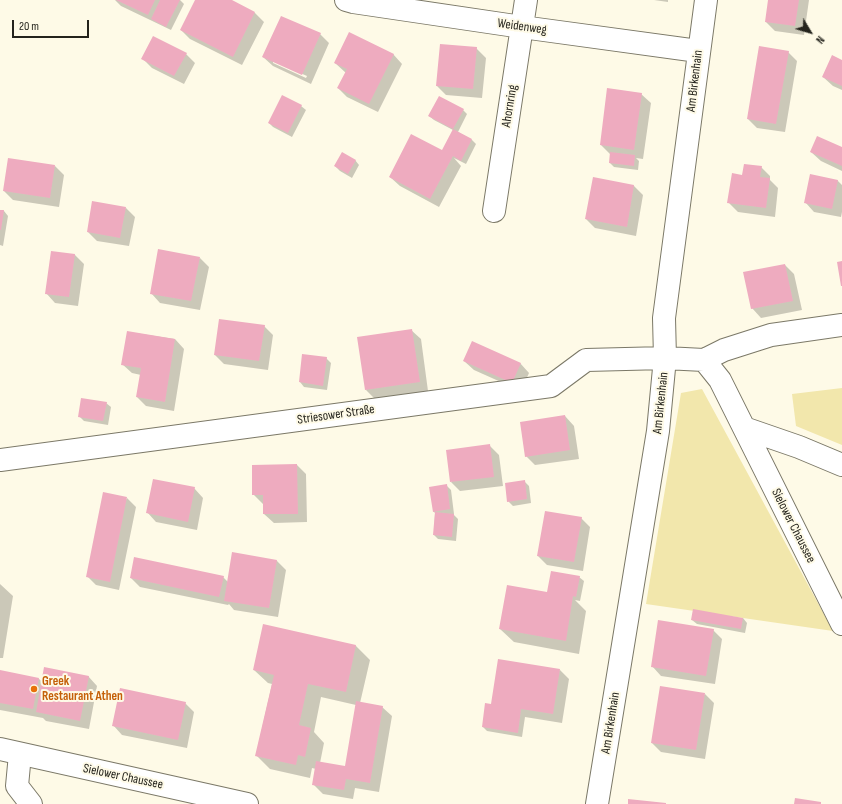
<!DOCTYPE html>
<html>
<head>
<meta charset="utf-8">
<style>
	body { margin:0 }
	#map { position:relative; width:842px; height:804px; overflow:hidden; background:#fefae7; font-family:"Sofia Sans Condensed",sans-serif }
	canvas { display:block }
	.north { position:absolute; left:790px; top:12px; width:40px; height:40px; -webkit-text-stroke:3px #fefae7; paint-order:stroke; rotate:128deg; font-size:11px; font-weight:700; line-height:16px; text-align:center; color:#24231c }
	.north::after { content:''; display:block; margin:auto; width:14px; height:18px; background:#24231c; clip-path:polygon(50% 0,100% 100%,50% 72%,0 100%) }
	.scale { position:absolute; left:12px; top:20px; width:77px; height:18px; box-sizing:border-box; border:2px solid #24231c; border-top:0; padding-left:5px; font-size:12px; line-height:14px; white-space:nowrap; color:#24231c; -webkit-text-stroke:3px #fefae7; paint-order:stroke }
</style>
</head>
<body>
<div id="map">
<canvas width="842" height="804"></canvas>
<div class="north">N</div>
<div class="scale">20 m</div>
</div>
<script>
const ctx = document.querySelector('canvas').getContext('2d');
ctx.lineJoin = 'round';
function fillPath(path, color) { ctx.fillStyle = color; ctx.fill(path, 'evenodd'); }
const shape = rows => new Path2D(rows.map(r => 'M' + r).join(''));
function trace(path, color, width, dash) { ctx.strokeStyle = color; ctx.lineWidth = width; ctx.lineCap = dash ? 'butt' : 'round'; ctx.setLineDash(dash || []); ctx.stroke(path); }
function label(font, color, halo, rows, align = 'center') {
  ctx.font = font + ' "Sofia Sans Condensed",sans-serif'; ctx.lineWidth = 4; ctx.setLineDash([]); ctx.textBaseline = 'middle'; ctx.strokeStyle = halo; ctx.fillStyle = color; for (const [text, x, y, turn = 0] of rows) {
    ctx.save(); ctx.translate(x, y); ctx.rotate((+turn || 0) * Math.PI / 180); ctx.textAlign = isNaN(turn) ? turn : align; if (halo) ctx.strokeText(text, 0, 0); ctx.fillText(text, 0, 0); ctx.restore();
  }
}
fillPath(shape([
	[842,388,842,445,796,426,792,394],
	[702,389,833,631,646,604,681,393]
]), '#f2e7ac');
fillPath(shape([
	[115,0,180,0,184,4,171,30,121,6],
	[196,0,229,0,255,13,264,22,242,65,190,39,181,30],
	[654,0,668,0,668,2],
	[769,0,809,0,804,35,775,31,766,22],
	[320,34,329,43,311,84,273,66,263,57],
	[273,61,307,76,306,78,273,63],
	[476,48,486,58,482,98,446,95,437,86],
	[788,52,797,61,785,132,757,128,748,119],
	[186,54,195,63,184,84,152,68,143,59],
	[393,54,402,64,378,112,347,97,338,88,346,73,335,63],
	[842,61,842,90,833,86,823,77],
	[641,94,651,103,643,159,636,158,639,161,638,170,614,167,610,163,610,154,601,145],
	[301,106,306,110,292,137,273,127,269,123],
	[463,110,467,114,458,132,472,140,476,144,466,164,454,158,461,166,439,207,400,186,390,177,446,154,453,130,434,120,429,116],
	[842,148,842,171,821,161,811,152],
	[355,160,359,165,352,178,340,171,335,166],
	[55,166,64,175,59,207,13,200,4,191],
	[761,167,770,176,770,180,778,188,775,217,738,212,729,203,743,176],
	[594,179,634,186,643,195,636,236,595,228,586,219],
	[837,180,842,185,842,212,841,217,814,212,805,202],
	[126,208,135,217,129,246,97,241,88,232],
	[0,211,4,211,8,216,3,246,0,245],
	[52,252,75,255,84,264,78,306,55,303,46,293],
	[200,258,209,267,200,310,160,303,151,293],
	[785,265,794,274,802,310,761,318,752,308],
	[264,326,273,335,268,370,224,364,215,355],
	[411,330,421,339,428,391,375,399,366,390],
	[128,332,175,339,184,349,174,411,146,406,137,397,141,375,132,373,122,364],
	[303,355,326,358,331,363,327,390,304,387,300,382],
	[464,361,520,363,529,373,521,391,474,370],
	[106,403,111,407,108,425,84,421,79,416],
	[565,416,574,426,579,459,535,465,526,456],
	[489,445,499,455,503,486,460,491,451,482],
	[297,465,306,474,307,522,274,523,264,514,264,504,263,504,253,494,253,466],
	[524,481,529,486,531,503,513,506,508,501],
	[447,486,451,490,454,514,453,514,458,519,456,541,438,539,434,535,435,513,433,511],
	[194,488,203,498,197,530,156,522,147,512],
	[127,498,136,507,119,590,96,585,87,576],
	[581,518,590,527,583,571,547,565,538,556],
	[233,554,277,561,286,570,278,617,234,610,229,604,228,605,140,587,131,578,223,577,228,582],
	[579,577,584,581,580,601,575,600,586,611,579,654,514,642,500,629,548,593],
	[0,584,13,596,3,658,0,658],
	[743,618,747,623,745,633,697,624,692,620],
	[264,626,356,646,370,660,360,703,382,707,392,716,379,792,355,788,353,799,323,794,314,785,316,769,312,768,310,778,270,769,256,755,272,684,268,683,254,670],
	[321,697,356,705,346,767,320,763,324,743,314,732],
	[713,630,722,639,715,684,661,676,652,666],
	[560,670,569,679,562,723,525,717,522,737,487,731,483,727,491,705],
	[0,671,39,679,43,682,88,676,97,686,89,729,46,721,43,718,0,710],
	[705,694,714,703,705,759,661,752,652,743],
	[185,703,194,712,187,748,122,735,113,725]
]), '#0003');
fillPath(shape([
	[116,0,155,0,148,15],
	[160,0,180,0,166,27,151,19],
	[195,0,232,0,255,12,233,57,180,30],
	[768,0,799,0,795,26,765,22],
	[281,16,321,33,302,75,262,57],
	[349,32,394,54,369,104,337,88,347,69,334,63],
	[153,36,187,53,174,76,141,59],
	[440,44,477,47,473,89,436,86],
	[759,46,789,51,776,124,747,119],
	[832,55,842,60,842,86,822,77],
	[607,88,642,93,634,150,600,145],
	[282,95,302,105,288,133,268,123],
	[439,96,464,109,453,129,428,116],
	[453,129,472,139,461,161,453,156,430,199,389,177,411,134,442,150],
	[817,136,842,147,842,166,810,152],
	[342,152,356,160,348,174,334,166],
	[610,152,635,155,634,166,609,163],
	[8,158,55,165,50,198,3,191],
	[744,164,762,166,760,177,770,178,766,208,727,203,732,173,742,175],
	[810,174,838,180,832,209,804,203],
	[593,177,634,185,627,227,585,219],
	[92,201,126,207,120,238,87,232],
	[0,210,4,210,1,230,0,230],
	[158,249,200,257,191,301,150,294],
	[51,251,75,254,69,297,45,294],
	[842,261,842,286,841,286,837,262],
	[785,264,793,301,751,309,743,272],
	[219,319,265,325,259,361,214,355],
	[412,329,420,382,365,390,357,337],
	[127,331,175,339,165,402,136,397,141,368,121,365],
	[472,341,521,363,512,383,463,361],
	[302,354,327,357,323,386,299,382],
	[81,398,107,402,103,421,78,417],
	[565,415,570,450,525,457,520,422],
	[490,444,494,477,450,482,446,450],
	[297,464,298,514,263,514,263,495,252,495,252,465],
	[153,479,195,487,188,522,146,513],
	[525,480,527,499,507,502,505,483],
	[447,484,450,509,433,512,429,487],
	[103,492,127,497,110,582,86,577],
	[545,511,582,517,574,562,537,556],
	[435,512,454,514,452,537,433,535],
	[232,552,277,560,269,608,224,601],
	[134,557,224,576,219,597,130,578],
	[551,571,580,576,576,597,573,596,566,641,499,629,507,585,547,592],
	[693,609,743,618,741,629,691,620],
	[658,620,714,629,706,676,651,667],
	[263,624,356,645,346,692,308,684,299,725,311,728,305,757,298,755,296,765,255,756,274,675,253,670],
	[498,659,560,669,553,714,521,709,518,733,482,727,485,703,491,704],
	[44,667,89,676,80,721,36,712],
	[0,670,39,678,33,709,0,703],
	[660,686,705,693,696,750,651,743],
	[120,688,186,702,178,740,112,726],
	[356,701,383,706,370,783,346,779,344,790,312,785,316,761,345,766],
	[795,798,821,802,821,804,794,804],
	[628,799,666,803,666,804,628,804]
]), '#eeabbf');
const street = shape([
	[346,0,353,2,522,27,698,51],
	[494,211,526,0],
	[704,360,724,350,771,335,842,325],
	[744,428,799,447,842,465],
	[0,460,551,386,586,360,665,358,704,360,720,380,842,624],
	[20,754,17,786,31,804],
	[597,804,658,431,665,358,664,318,706,0]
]);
const secondary = shape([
	[0,749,247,804]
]);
trace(street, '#7b7867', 24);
trace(secondary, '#7b7867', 24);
trace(street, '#fff', 22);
trace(secondary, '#fff', 22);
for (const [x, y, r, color] of [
	[34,689,4,"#e8710a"]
]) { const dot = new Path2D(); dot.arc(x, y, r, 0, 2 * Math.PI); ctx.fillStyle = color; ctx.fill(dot); trace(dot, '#fefae7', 1.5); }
label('13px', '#24231c', '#fefae7', [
	["Weidenweg",522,27,8],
	["Am Birkenhain",695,81,-83],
	["Ahornring",510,106,-81],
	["Am Birkenhain",661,403,-84],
	["Striesower Straße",336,415,-8],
	["Sielower Chaussee",793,526,63],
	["Am Birkenhain",611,723,-81],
	["Sielower Chaussee",123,777,12]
]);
label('bold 13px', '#c56008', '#fefae7', [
	["Greek",42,682],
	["Restaurant Athen",42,697]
], 'left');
</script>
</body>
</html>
